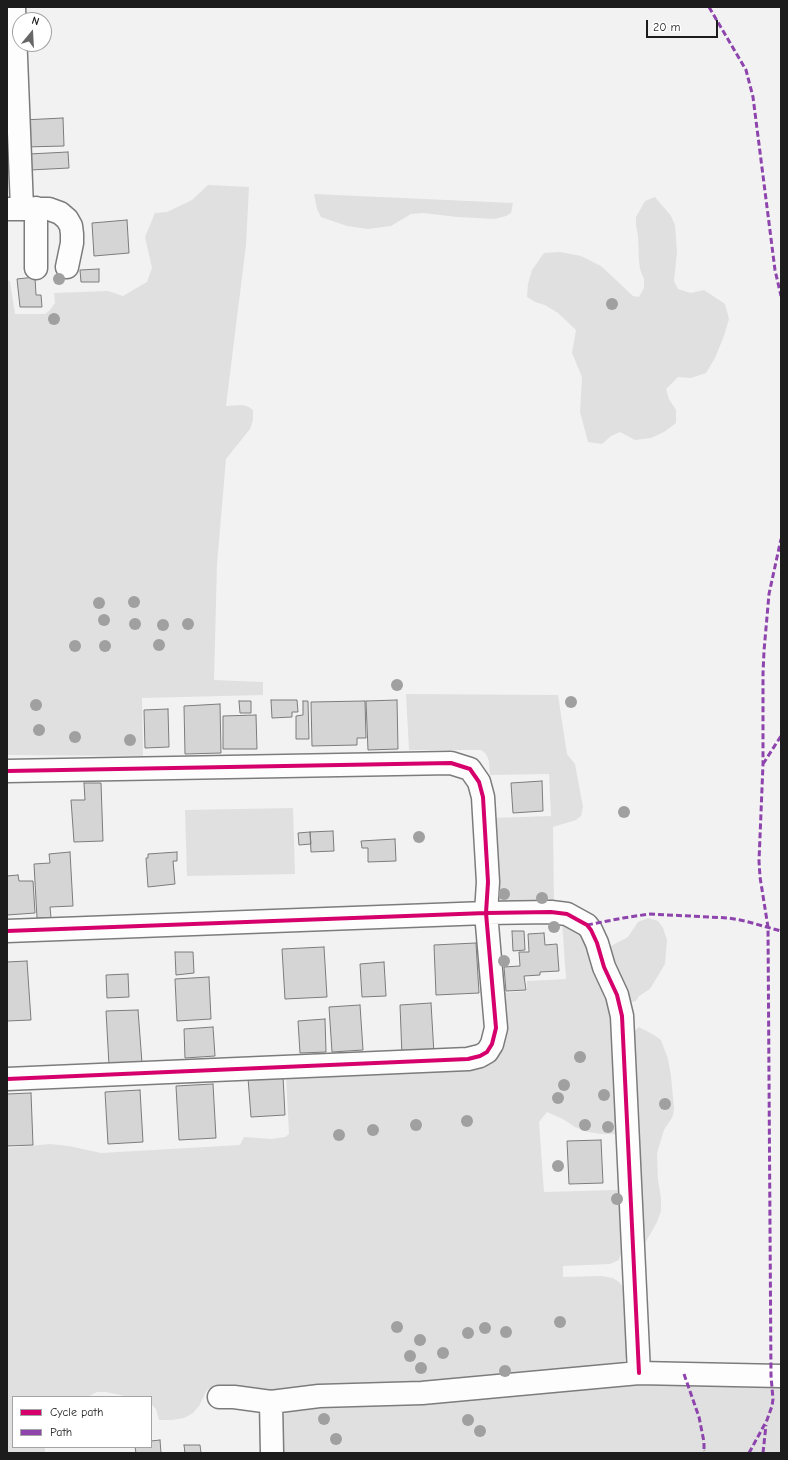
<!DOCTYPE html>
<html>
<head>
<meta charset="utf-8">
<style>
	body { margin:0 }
	#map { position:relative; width:788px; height:1460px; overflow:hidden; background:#f2f2f2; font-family:"Comic Neue",sans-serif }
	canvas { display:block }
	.frame { position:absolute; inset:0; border:8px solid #1c1c1c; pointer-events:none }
	.legend { position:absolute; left:12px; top:1396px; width:140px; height:52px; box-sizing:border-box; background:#fff; border:1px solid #a4a4a4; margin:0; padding:5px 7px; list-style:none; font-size:12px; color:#1c1c1c }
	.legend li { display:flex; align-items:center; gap:8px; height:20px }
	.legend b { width:20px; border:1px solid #a4a4a4 }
	.north { position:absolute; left:12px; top:12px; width:40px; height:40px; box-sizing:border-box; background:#fff; border:1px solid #a4a4a4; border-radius:50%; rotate:18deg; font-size:11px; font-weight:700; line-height:16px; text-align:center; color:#1c1c1c }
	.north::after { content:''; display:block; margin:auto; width:14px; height:18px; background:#676767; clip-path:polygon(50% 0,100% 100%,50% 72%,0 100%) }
	.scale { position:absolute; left:646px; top:20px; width:72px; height:18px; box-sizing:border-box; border:2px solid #1c1c1c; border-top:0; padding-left:5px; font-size:12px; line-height:14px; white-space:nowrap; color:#1c1c1c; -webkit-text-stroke:3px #fff; paint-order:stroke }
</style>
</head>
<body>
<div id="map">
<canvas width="788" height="1460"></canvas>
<div class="frame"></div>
<ul class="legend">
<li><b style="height:5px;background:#d6006c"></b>Cycle path</li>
<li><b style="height:5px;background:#8e44ad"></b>Path</li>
</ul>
<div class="north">N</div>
<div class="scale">20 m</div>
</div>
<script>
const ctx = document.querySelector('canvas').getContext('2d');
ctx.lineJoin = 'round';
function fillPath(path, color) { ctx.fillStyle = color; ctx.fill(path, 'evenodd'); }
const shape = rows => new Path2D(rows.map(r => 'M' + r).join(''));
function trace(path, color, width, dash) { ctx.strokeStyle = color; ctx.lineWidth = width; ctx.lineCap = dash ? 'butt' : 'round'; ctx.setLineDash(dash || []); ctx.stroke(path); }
fillPath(shape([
	[208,185,249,187,246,245,226,406,243,405,249,407,253,410,253,420,250,429,226,459,217,564,214,680,263,682,263,695,142,698,143,756,7,755,7,280,10,281,15,314,45,314,50,310,55,303,54,293,108,291,123,296,147,282,152,268,145,237,155,213,167,212,192,200],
	[314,194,513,203,511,213,506,216,495,219,457,217,423,213,411,214,391,226,368,229,347,226,321,217,317,209],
	[655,197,671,216,675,225,677,252,674,281,678,289,691,293,704,290,725,304,729,319,724,336,715,358,706,373,691,378,678,377,666,389,669,399,676,410,676,423,664,432,651,438,635,440,620,432,611,436,602,444,588,442,580,412,582,377,572,353,576,330,558,313,545,305,535,302,527,297,528,284,532,270,544,253,560,252,581,256,601,266,633,296,639,297,644,288,644,279,640,269,639,261,638,236,636,225,636,217,645,201],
	[406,694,558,695,567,754,575,764,583,807,581,816,576,820,553,827,554,903,504,902,500,900,496,895,492,818,551,816,549,774,490,775,489,761,486,754,481,750,409,750],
	[293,808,295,874,187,876,185,810],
	[648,918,658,921,663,928,667,940,665,964,650,989,639,996,636,1001,632,1002,627,999,609,947,628,937,638,922],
	[562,921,580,928,611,993,618,1134,601,1134,588,1132,575,1127,563,1119,547,1112,539,1122,544,1192,615,1190,618,1190,622,1195,623,1247,619,1260,610,1264,563,1266,563,1277,601,1276,613,1278,619,1282,623,1287,625,1293,628,1354,623,1364,617,1369,271,1392,219,1387,212,1388,207,1390,199,1406,193,1413,184,1418,172,1420,159,1420,156,1409,151,1404,151,1397,129,1397,106,1392,97,1392,88,1397,13,1397,13,1447,45,1447,45,1453,7,1453,7,1148,50,1144,69,1146,101,1153,240,1145,244,1137,271,1139,285,1137,289,1134,286,1075,479,1064,502,993,527,991,527,981,566,979],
	[639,1027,654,1035,661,1040,668,1059,671,1076,674,1108,673,1116,664,1130,657,1153,658,1180,661,1198,661,1211,657,1222,644,1245,633,1041,633,1032],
	[679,1382,781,1384,781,1453,278,1453,282,1416,291,1408,583,1386]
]), '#e0e0e0');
const building = shape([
	[63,118,64,146,24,147,23,120,63,118],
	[68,152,69,168,30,170,29,154,68,152],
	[127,220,129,253,94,256,92,223,127,220],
	[99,269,99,282,81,282,80,270,99,269],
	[35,277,36,295,41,295,42,307,20,307,17,279,35,277],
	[271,700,297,700,298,712,292,712,292,717,272,718,271,700],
	[397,700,398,749,368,750,366,701,397,700],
	[239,701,251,701,251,713,240,713,239,701],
	[303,701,308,701,309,739,296,739,296,716,303,715,303,701],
	[365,701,366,738,357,738,357,745,312,746,311,702,365,701],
	[220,704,221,753,185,754,184,706,220,704],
	[168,709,169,747,145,748,144,710,168,709],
	[256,715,257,749,223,749,223,716,256,715],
	[542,781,543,811,513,813,511,783,542,781],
	[84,783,101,783,103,841,74,842,71,800,85,800,84,783],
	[333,831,334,851,311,852,310,832,333,831],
	[310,832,311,844,299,845,298,833,310,832],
	[395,839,396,861,368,862,368,848,362,848,361,841,395,839],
	[70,852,73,906,50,907,51,918,37,918,34,864,50,863,49,854,70,852],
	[177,852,177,861,173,861,175,884,148,887,146,858,148,858,148,854,177,852],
	[18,875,19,881,33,881,35,913,7,915,7,876,18,875],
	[512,931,524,931,525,950,513,951,512,931],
	[544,933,545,945,557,944,559,971,540,972,540,975,524,976,526,990,506,991,504,967,520,966,519,952,529,952,528,934,544,933],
	[476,943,479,993,436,995,434,945,476,943],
	[324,947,327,997,285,999,282,949,324,947],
	[175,952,193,952,194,973,176,975,175,952],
	[27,961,31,1020,7,1021,7,962,27,961],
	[384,962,386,996,362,997,360,964,384,962],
	[128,974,129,997,107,998,106,975,128,974],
	[209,977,211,1019,177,1021,175,979,209,977],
	[431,1003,434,1054,402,1056,400,1005,431,1003],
	[360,1005,363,1050,332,1052,329,1007,360,1005],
	[138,1010,142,1063,109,1065,106,1011,138,1010],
	[325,1019,326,1052,300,1053,298,1021,325,1019],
	[213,1027,215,1056,185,1058,184,1029,213,1027],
	[283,1076,285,1115,251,1117,248,1078,283,1076],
	[213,1084,216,1138,179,1140,176,1086,213,1084],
	[140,1090,143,1142,108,1144,105,1092,140,1090],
	[31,1093,33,1145,7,1146,7,1094,31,1093],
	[601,1140,603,1183,569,1184,567,1141,601,1140],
	[160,1440,161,1453,136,1453,135,1447,151,1447,151,1441,160,1440],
	[184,1445,200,1445,201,1453,185,1453,184,1445]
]);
fillPath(building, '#d5d5d5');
trace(building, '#7c7c7c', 1);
const minor = shape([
	[14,7,22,208],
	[7,209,49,209,60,213,67,219,71,226,72,234,72,243,67,267],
	[36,268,36,208],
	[7,771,451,763,470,769,479,782,483,797,488,882,486,913,496,1028,492,1044,487,1052,480,1056,468,1059,7,1079],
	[7,931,486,913,551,912,567,914,587,925,591,930,597,943,604,967,617,995,622,1016,639,1373],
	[219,1397,234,1397,271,1402,319,1396,422,1393,639,1373,781,1376],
	[271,1402,272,1453]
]);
trace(minor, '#7c7c7c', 25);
trace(shape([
	[704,1450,706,1453]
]), '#b0b0b0', 2.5, [1, 3]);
trace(minor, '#fdfdfd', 22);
trace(shape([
	[709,7,746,70,753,97,775,270,781,296],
	[763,764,781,736],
	[587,925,623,918,649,914,729,918,745,921,781,931],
	[684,1374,699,1417,704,1442,704,1453],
	[749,1453,767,1420,772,1406,773,1399,771,1376,768,927,760,877,759,861,763,764,763,674,764,651,769,594,781,539],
	[763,1453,766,1425]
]), '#8e44ad', 3, [6, 3]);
trace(shape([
	[7,771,451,763,470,769,479,782,483,797,488,882,486,913,496,1028,492,1044,487,1052,480,1056,468,1059,7,1079],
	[7,931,486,913,551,912,567,914,587,925,591,930,597,943,604,967,617,995,622,1016,639,1373]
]), '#d6006c', 4);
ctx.fillStyle = '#a0a0a0';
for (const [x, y] of [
	[59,279],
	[612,304],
	[54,319],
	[134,602],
	[99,603],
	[104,620],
	[135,624],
	[188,624],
	[163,625],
	[159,645],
	[75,646],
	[105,646],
	[397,685],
	[571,702],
	[36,705],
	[39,730],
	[75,737],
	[130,740],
	[624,812],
	[419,837],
	[504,894],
	[542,898],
	[554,927],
	[504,961],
	[580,1057],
	[564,1085],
	[604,1095],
	[558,1098],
	[665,1104],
	[467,1121],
	[416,1125],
	[585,1125],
	[608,1127],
	[373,1130],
	[339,1135],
	[558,1166],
	[617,1199],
	[560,1322],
	[397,1327],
	[485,1328],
	[506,1332],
	[468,1333],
	[420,1340],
	[443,1353],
	[410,1356],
	[421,1368],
	[505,1371],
	[324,1419],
	[468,1420],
	[480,1431],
	[336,1439]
]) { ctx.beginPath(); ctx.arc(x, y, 6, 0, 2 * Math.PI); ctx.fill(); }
</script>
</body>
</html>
